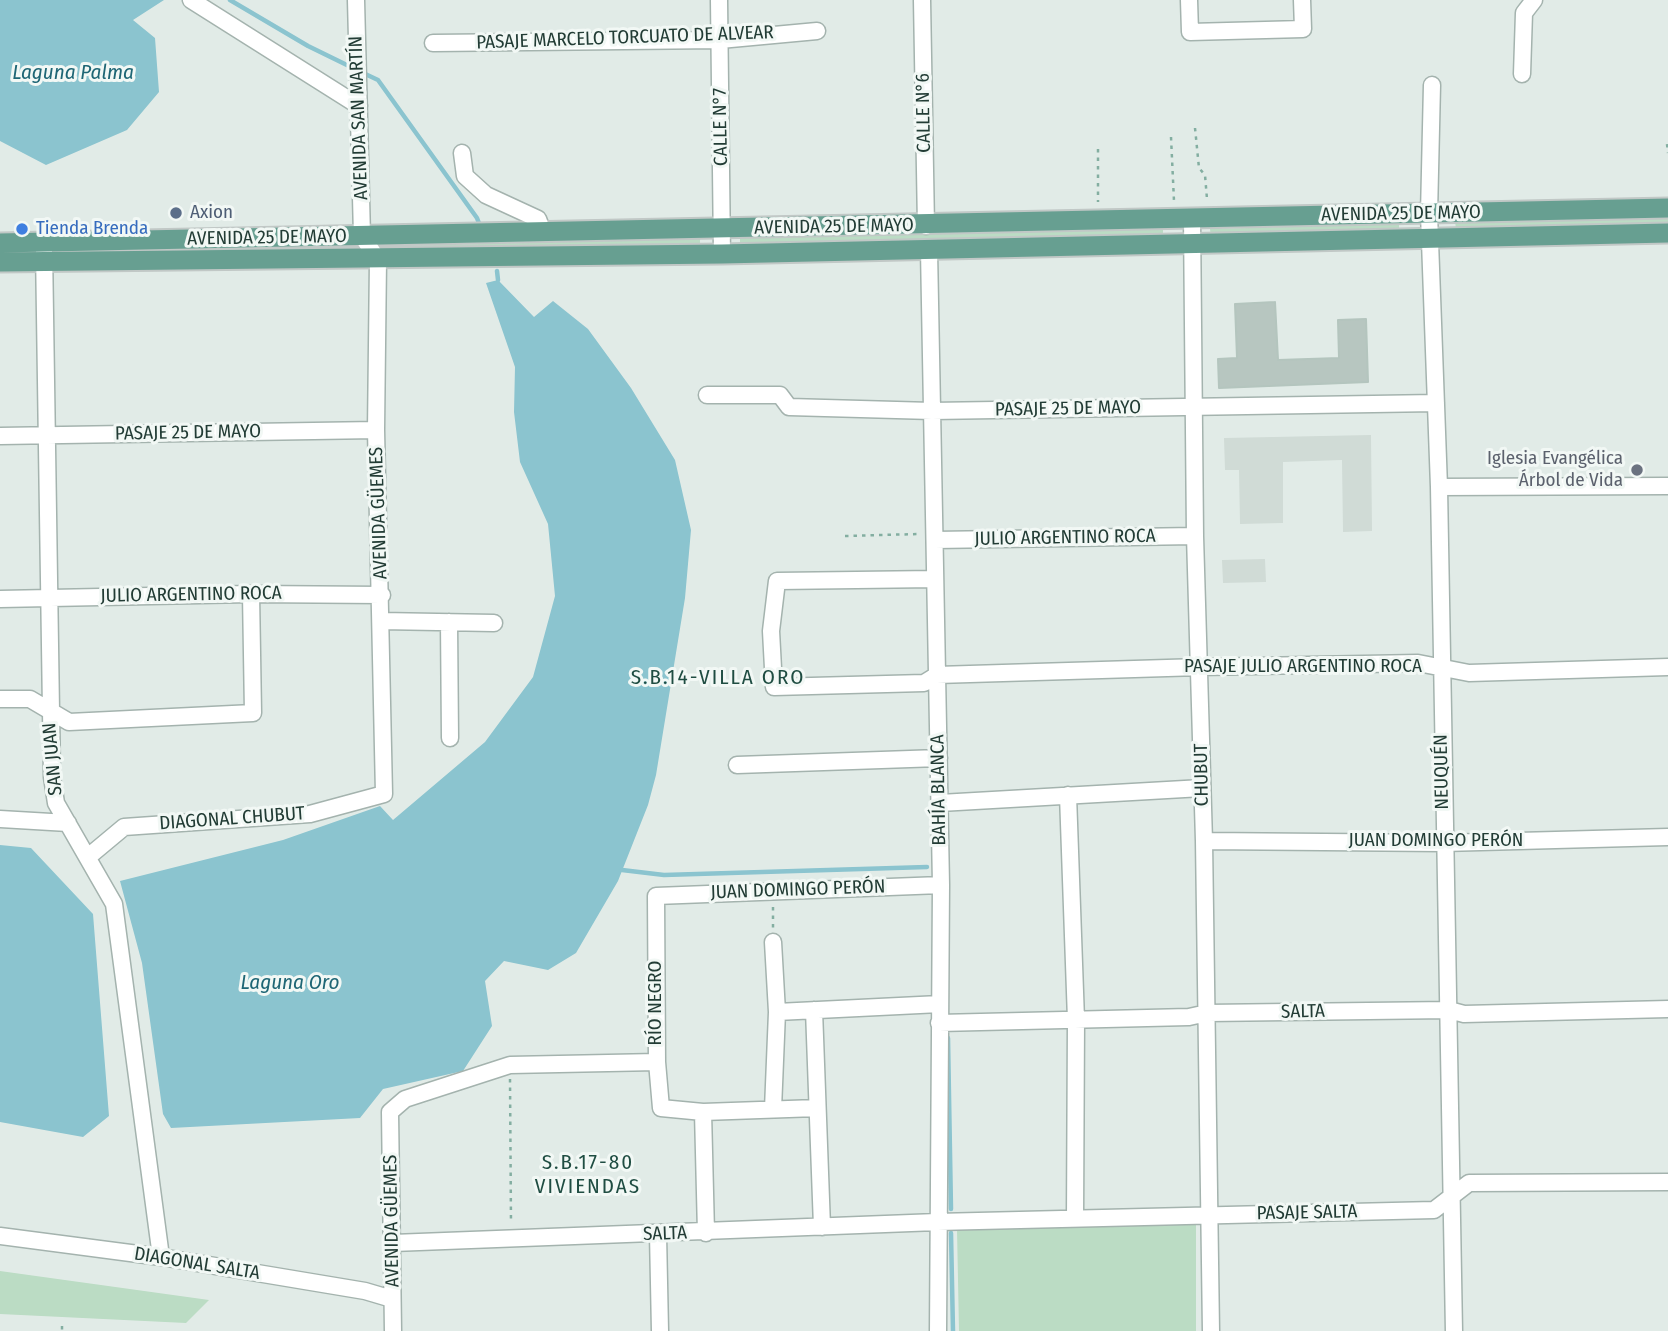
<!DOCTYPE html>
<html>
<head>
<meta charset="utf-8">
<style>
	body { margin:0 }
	canvas { display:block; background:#e1ebe7 }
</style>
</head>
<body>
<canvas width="1668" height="1331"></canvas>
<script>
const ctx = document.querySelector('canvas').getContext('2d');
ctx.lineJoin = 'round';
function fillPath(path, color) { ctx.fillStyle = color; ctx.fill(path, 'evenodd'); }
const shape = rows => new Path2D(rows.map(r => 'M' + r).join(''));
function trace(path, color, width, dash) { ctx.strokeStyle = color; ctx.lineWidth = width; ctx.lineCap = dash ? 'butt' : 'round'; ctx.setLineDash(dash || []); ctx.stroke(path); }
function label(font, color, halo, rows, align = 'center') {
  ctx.font = font + ' "Fira Sans Condensed",sans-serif'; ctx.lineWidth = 6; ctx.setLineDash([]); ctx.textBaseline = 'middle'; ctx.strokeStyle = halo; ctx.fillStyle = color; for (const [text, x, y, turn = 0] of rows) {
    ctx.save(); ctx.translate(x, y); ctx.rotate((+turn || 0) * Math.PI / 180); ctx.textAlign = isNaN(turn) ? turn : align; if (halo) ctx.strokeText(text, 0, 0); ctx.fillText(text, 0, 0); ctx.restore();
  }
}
fillPath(shape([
	[1371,435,1372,531,1343,532,1342,460,1283,462,1283,523,1240,524,1239,470,1225,470,1224,438],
	[1265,559,1266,582,1223,583,1222,560]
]), '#d0dbd6');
fillPath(shape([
	[1668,217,1668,226,1456,229,1455,221],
	[1399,224,1399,231,1211,237,1210,229],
	[1163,228,1163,235,740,244,740,237],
	[700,239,700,247,395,254,395,246],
	[354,243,353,248,68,256,69,247],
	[1196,1224,1196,1331,959,1331,957,1229],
	[0,1271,209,1300,186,1323,0,1314]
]), '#bbdcc4');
fillPath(shape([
	[0,0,164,0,133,20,155,38,159,92,127,130,46,165,0,141],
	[498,280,534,317,553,301,588,329,631,388,675,460,691,530,685,598,656,775,648,805,618,881,576,953,548,970,504,961,485,981,492,1026,463,1071,383,1089,360,1118,171,1128,163,1114,142,963,120,881,283,840,380,806,393,820,485,742,533,677,555,596,548,524,520,462,514,412,515,367,486,283],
	[0,845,31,848,93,914,109,1116,83,1137,0,1122]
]), '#8bc4cf');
trace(shape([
	[230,0,308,46,353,68],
	[361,72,378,80,477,218,480,226],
	[497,271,498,280],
	[622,870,664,875,927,867],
	[948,1038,951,1209],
	[951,1233,953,1331]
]), '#8bc4cf', 4.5);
const building = shape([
	[1275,302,1278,360,1339,358,1338,320,1366,319,1368,382,1219,388,1218,359,1237,358,1235,304,1275,302]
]);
fillPath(building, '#b7c6c0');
trace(building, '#b4c5be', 2);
const minor = shape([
	[191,0,359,106],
	[719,0,722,254],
	[922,0,926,226],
	[1189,0,1190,32,1303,29,1302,0],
	[433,43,720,40,817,31],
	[1522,74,1524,13,1534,0],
	[1432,85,1429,214,1439,487,1454,1331],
	[462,153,465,176,486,195,538,219,543,232],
	[1192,219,1195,536,1204,841,1211,1331],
	[44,249,52,777,56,803,114,904,161,1257],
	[929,250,941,885,938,1331],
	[707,395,780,395,789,407,932,411,1436,403],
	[0,436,376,430],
	[1439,487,1668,486],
	[935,540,1195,536],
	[935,579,777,581,771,631,774,687,924,683,937,675,1200,667,1418,663,1469,673,1668,667],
	[0,599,251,594,382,595],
	[381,621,494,623],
	[449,622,450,738],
	[0,699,30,699,69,722,253,713,251,594],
	[737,765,939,758],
	[1068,795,1076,1020,1075,1218],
	[940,803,1202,788],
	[0,819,68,823],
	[1204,841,1443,843,1668,837],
	[88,857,124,827,310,814,384,794,376,430,378,260,362,236,356,0],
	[773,942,777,1012,773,1109],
	[814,1010,822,1227],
	[777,1012,940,1004],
	[939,1023,1189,1017,1207,1013,1449,1010,1464,1014,1668,1009],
	[817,1108,703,1112,661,1108,657,1062,656,896,941,885],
	[703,1112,706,1233],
	[658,1234,660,1331],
	[0,1236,161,1257,365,1291,392,1299],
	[393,1243,937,1222,1434,1210,1469,1183,1668,1182],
	[393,1331,390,1112,405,1099,510,1065,657,1062]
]);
const major = shape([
	[0,243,1668,208],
	[0,262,722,254,1668,233]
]);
trace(minor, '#a4b3ae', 19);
trace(major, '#c1c8c6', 23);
trace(shape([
	[1195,128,1199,168,1205,175,1207,199],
	[1171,137,1174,201],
	[1667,144,1668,153],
	[1098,149,1098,202],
	[845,536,919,534],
	[773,907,773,928],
	[510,1079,511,1223],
	[62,1326,62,1331]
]), '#83aea1', 2.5, [3.5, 5]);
trace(minor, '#fff', 16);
trace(major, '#679f91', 19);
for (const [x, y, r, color] of [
	[176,213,7,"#5c6f8a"],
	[22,229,7,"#3f7fe0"],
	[1637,470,7,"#6b7280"]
]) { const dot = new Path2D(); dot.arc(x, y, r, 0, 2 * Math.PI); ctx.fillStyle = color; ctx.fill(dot); trace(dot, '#f2f8f5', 2.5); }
label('19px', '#223c35', '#f2f8f5', [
	["PASAJE MARCELO TORCUATO DE ALVEAR",625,38,-2],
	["CALLE N°6",924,113,-91],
	["AVENIDA SAN MARTÍN",359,118,-92],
	["CALLE N°7",721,127,-91],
	["AVENIDA 25 DE MAYO",1401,214,-1],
	["AVENIDA 25 DE MAYO",834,227,-1],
	["AVENIDA 25 DE MAYO",267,238,-1],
	["PASAJE 25 DE MAYO",1068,409,-1],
	["PASAJE 25 DE MAYO",188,433,-1],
	["AVENIDA GÜEMES",379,513,-92],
	["JULIO ARGENTINO ROCA",1065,538,-1],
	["JULIO ARGENTINO ROCA",191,595,-1],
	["PASAJE JULIO ARGENTINO ROCA",1303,667],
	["SAN JUAN",53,759,-95],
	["NEUQUÉN",1442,772,-91],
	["CHUBUT",1202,775,-91],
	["BAHÍA BLANCA",939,790,-91],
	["DIAGONAL CHUBUT",232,819,-4],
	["JUAN DOMINGO PERÓN",1436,841],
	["JUAN DOMINGO PERÓN",798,890,-2],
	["RÍO NEGRO",656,1003,-90],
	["SALTA",1303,1012,-1],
	["PASAJE SALTA",1307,1213,-1],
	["AVENIDA GÜEMES",392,1221,-91],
	["SALTA",665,1234,-2],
	["DIAGONAL SALTA",197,1264,9]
]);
label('19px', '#4e5e75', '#f2f8f5', [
	["Axion",190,213]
], 'left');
label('19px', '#366cbe', '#f2f8f5', [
	["Tienda Brenda",36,229]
], 'left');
label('19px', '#5b616d', '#f2f8f5', [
	["Iglesia Evangélica",1623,459],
	["Árbol de Vida",1623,481]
], 'right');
label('italic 21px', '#1e6675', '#f2f8f5', [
	["Laguna Palma",73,73],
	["Laguna Oro",290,983]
]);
ctx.letterSpacing = '2px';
label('21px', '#1f4d42', '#f2f8f5', [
	["S.B.14-VILLA ORO",718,678],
	["S.B.17-80",588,1163],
	["VIVIENDAS",588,1187]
]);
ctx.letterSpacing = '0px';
</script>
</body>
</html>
